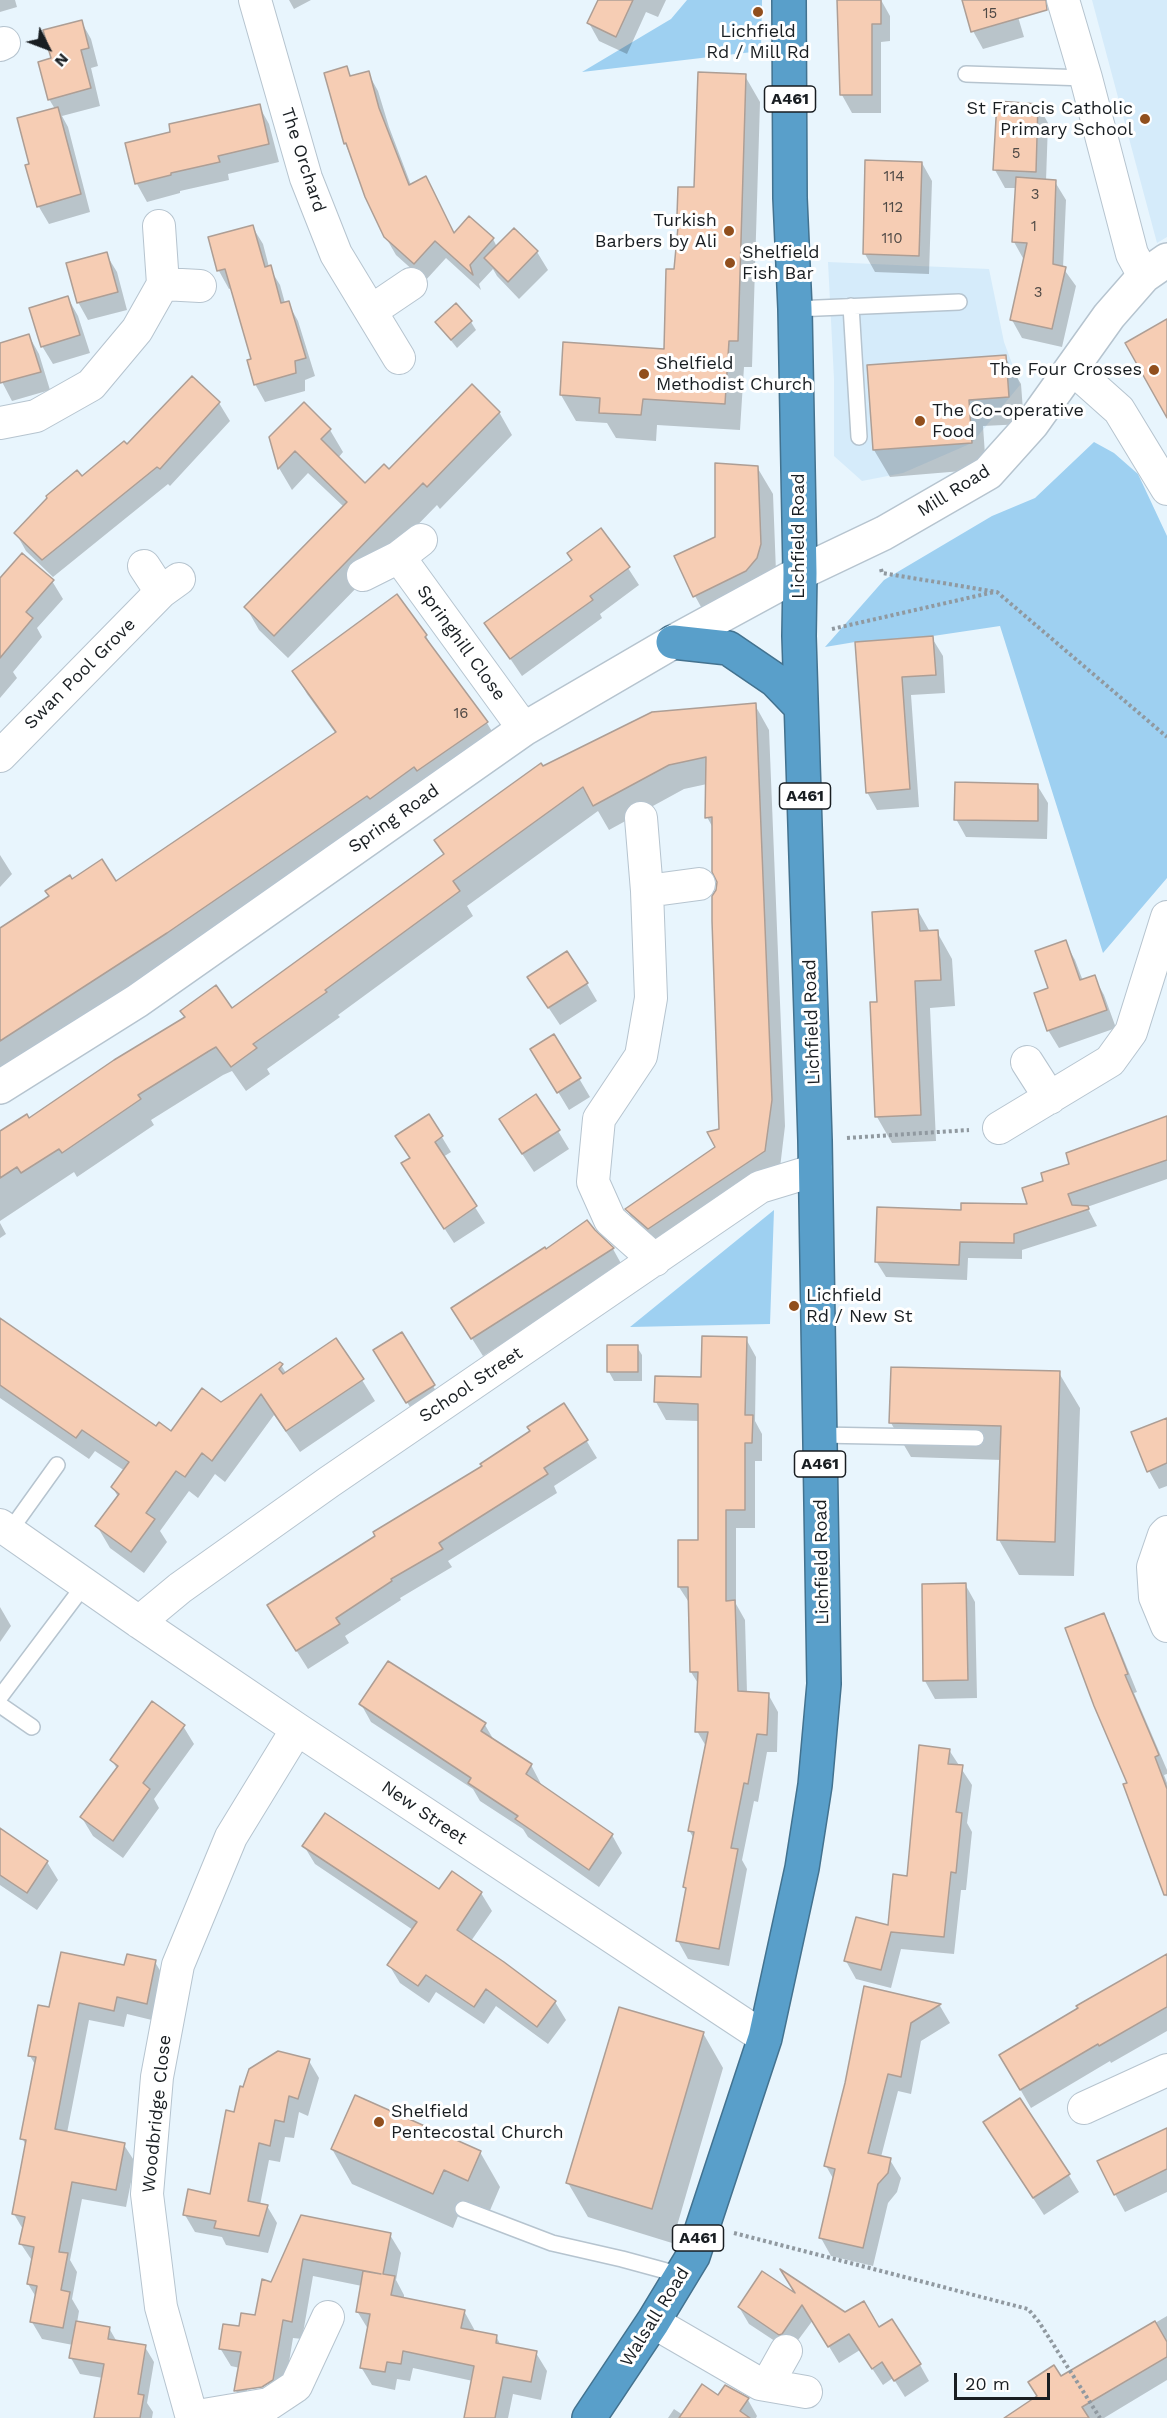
<!DOCTYPE html>
<html>
<head>
<meta charset="utf-8">
<style>
	body { margin:0 }
	#map { position:relative; width:1167px; height:2418px; overflow:hidden; background:#e8f5fd; font-family:"Work Sans",sans-serif }
	canvas { display:block }
	.north { position:absolute; left:18px; top:18px; width:60px; height:60px; -webkit-text-stroke:4px #fff; paint-order:stroke; rotate:132deg; font-size:16px; font-weight:700; line-height:24px; text-align:center; color:#191e22 }
	.north::after { content:''; display:block; margin:auto; width:21px; height:27px; background:#191e22; clip-path:polygon(50% 0,100% 100%,50% 72%,0 100%) }
	.scale { position:absolute; left:954px; top:2373px; width:96px; height:27px; box-sizing:border-box; border:3px solid #191e22; border-top:0; padding-left:8px; font-size:18px; line-height:21px; white-space:nowrap; color:#191e22; -webkit-text-stroke:4px #fff; paint-order:stroke }
</style>
</head>
<body>
<div id="map">
<canvas width="1167" height="2418"></canvas>
<div class="north">N</div>
<div class="scale">20 m</div>
</div>
<script>
const ctx = document.querySelector('canvas').getContext('2d');
ctx.lineJoin = 'round';
function fillPath(path, color) { ctx.fillStyle = color; ctx.fill(path, 'evenodd'); }
const shape = rows => new Path2D(rows.map(r => 'M' + r).join(''));
function trace(path, color, width, dash) { ctx.strokeStyle = color; ctx.lineWidth = width; ctx.lineCap = dash ? 'butt' : 'round'; ctx.setLineDash(dash || []); ctx.stroke(path); }
function label(font, color, halo, rows, align = 'center') {
  ctx.font = font + ' "Work Sans",sans-serif'; ctx.lineWidth = 6; ctx.setLineDash([]); ctx.textBaseline = 'middle'; ctx.strokeStyle = halo; ctx.fillStyle = color; for (const [text, x, y, turn = 0] of rows) {
    ctx.save(); ctx.translate(x, y); ctx.rotate((+turn || 0) * Math.PI / 180); ctx.textAlign = isNaN(turn) ? turn : align; if (halo) ctx.strokeText(text, 0, 0); ctx.fillText(text, 0, 0); ctx.restore();
  }
}
fillPath(shape([
	[1092,0,1167,0,1167,237,1157,243],
	[828,262,989,269,1004,342,1020,385,972,443,903,473,862,481,834,456,834,379]
]), '#d5ebfa');
fillPath(shape([
	[687,0,762,0,761,51,582,72,671,19],
	[1094,442,1114,453,1138,474,1167,536,1167,878,1103,953,1000,626,933,636,855,642,825,647,884,580,992,516,1035,498],
	[774,1210,770,1324,630,1327]
]), '#9ed0f1');
fillPath(shape([
	[0,0,15,0,17,7,0,12],
	[289,0,311,0,294,9],
	[599,0,666,0,658,17,646,12,627,54,599,41,589,23],
	[839,0,881,0,890,16,890,41,881,42,881,113,852,113,842,95],
	[963,0,1013,0,1024,37,983,49,973,31],
	[81,21,91,39,98,66,91,68,100,106,62,116,68,127,90,212,49,224,39,207,27,166,31,165,55,109,49,99,53,60],
	[346,68,352,77,368,73,378,91,389,127,411,185,454,234,493,239,497,247,514,230,537,252,548,270,519,299,497,276,493,269,479,284,481,290,446,258,425,281,396,255,385,236,345,143],
	[745,76,760,102,752,367,744,367,740,430,657,425,656,441,616,438,607,423,576,421,561,395,665,350,676,271,680,218,678,215,695,189],
	[1038,105,1048,123,1046,181,1055,182,1066,200,1063,268,1076,286,1062,347,1022,338,1012,320,1024,260,1014,242,1017,188,1005,188,995,170],
	[259,106,269,124,279,162,228,174,229,180,180,191,180,193,147,202,137,184,127,144],
	[922,163,932,181,929,274,875,272,865,254],
	[252,226,263,244,269,267,280,285,285,303,288,303,298,321,315,376,305,380,305,391,265,402,255,384,252,360,232,288,229,289,219,271,210,238],
	[106,254,117,272,127,310,88,320,78,302],
	[68,298,78,316,90,353,53,364,42,346],
	[471,322,476,330,457,348,437,323],
	[29,336,39,354,50,390,12,401,0,378,0,345],
	[1005,357,1021,384,1024,424,983,426,986,469,890,477,874,450],
	[219,403,230,421,170,486,168,484,53,577,26,551,16,533,82,478,127,447],
	[499,412,512,435,440,509,437,505,288,658,259,630,246,607,344,507,308,473,292,490,279,468,270,438,330,430,343,452,338,458,365,485],
	[757,467,773,494,776,572,710,623,695,596,717,538],
	[628,568,639,585,600,614,602,618,522,676,486,623],
	[0,580,52,581,63,599,37,628,42,637,13,672,17,678,0,698],
	[426,636,437,656,487,723,500,745,0,1073,0,929,72,881,116,883,336,734,307,694,294,671],
	[932,638,943,656,945,693,911,695,919,807,877,810,867,792,856,643],
	[755,705,769,730,785,1126,779,1176,663,1253,641,1234,627,1210,717,1148,721,1130,718,882,713,828,707,817,707,784,684,789,609,830,598,811,467,906,473,916,338,1015,340,1017,267,1069,270,1074,246,1091,232,1071,223,1075,151,1120,154,1125,77,1177,74,1172,0,1221,0,1133,232,1010,445,855,543,768],
	[1037,785,1048,803,1047,839,966,837,956,819],
	[0,855,12,874,0,887],
	[918,911,930,932,937,932,952,959,955,1006,930,1008,936,1141,892,1143,877,1117,879,1003],
	[1065,942,1075,960,1083,981,1094,977,1104,995,1116,1028,1059,1048,1048,1030,1050,989],
	[587,984,597,1001,560,1025,540,995],
	[554,1036,590,1097,569,1110,543,1067],
	[429,1116,451,1152,443,1157,485,1223,454,1243,412,1179,411,1159,397,1137],
	[1167,1118,1167,1179,1087,1207,1097,1226,1022,1250,1022,1259,968,1258,967,1280,886,1277,876,1261,962,1212,1029,1206,1045,1182,1071,1165],
	[558,1131,569,1149,534,1172,511,1137],
	[0,1223,6,1234,0,1238],
	[593,1231,613,1249,623,1267,483,1356,464,1326,546,1251],
	[0,1320,156,1428,171,1433,281,1365,286,1373,362,1380,375,1401,300,1452,274,1415,225,1482,215,1474,198,1498,189,1491,160,1531,167,1542,144,1573,110,1548,97,1526,118,1497,113,1488,125,1471,95,1451,89,1459,0,1398],
	[401,1334,444,1404,418,1420,386,1368],
	[746,1339,756,1357,755,1421,762,1434,762,1461,755,1461,755,1528,736,1528,736,1604,745,1620,747,1693,768,1694,778,1712,777,1752,767,1752,758,1802,754,1801,742,1860,747,1869,729,1966,688,1959,678,1941,694,1839,689,1830,707,1748,697,1731,699,1685,691,1672,690,1604,679,1587,699,1542,699,1421,666,1420,656,1402,702,1379],
	[637,1347,642,1355,642,1381,614,1381,609,1372],
	[1059,1373,1080,1408,1074,1576,1019,1575,999,1540,1002,1460,911,1457,891,1423],
	[1167,1419,1167,1486,1159,1489,1149,1471],
	[586,1440,597,1458,554,1486,557,1493,448,1561,452,1567,400,1598,401,1600,345,1636,349,1643,308,1669,279,1623,377,1536],
	[965,1584,975,1602,977,1698,935,1699,925,1681],
	[0,1607,11,1626,0,1642],
	[1103,1615,1113,1633,1137,1692,1134,1693,1167,1770,1167,1774,1164,1775,1167,1783,1167,1897,1125,1785,1129,1784],
	[361,1704,485,1725,495,1742,531,1765,541,1784,540,1785,612,1835,622,1853,599,1887,528,1837,523,1829,480,1801,473,1789,371,1722],
	[183,1726,194,1744,154,1799,159,1808,123,1858,93,1836,82,1818,117,1769,112,1760],
	[949,1750,972,1785,967,1823,972,1832,966,1890,961,1890,954,1954,901,1949,891,1988,856,1979,846,1961,889,1927,908,1877],
	[0,1830,47,1862,58,1880,37,1910,0,1885],
	[304,1846,439,1891,481,1893,492,1911,471,1941,555,2002,566,2020,548,2044,496,2006,484,2024,436,1992,429,2003,400,1983,389,1965,413,1930,315,1864],
	[1167,1956,1167,2031,1111,2063,1110,2061,1031,2108,1001,2056],
	[155,1962,165,1979,156,2021,127,2014,124,2027,89,2020,67,2133,124,2145,135,2162,126,2207,82,2199,70,2260,77,2272,72,2299,79,2311,77,2323,109,2328,117,2342,145,2347,154,2362,147,2403,153,2412,152,2418,96,2418,103,2378,80,2374,71,2358,73,2345,42,2339,32,2322,36,2297,28,2284,33,2262,21,2244,24,2231,14,2214,27,2147,22,2138,36,2066,30,2056,50,2008,126,1967],
	[865,1988,940,2006,950,2023,921,2041,911,2094,898,2091,881,2157,890,2160,901,2178,897,2192,888,2203,873,2266,831,2256,821,2238,834,2180,826,2166,846,2083],
	[703,2033,723,2068,672,2243,588,2217,568,2183],
	[309,2061,319,2078,308,2116,299,2112,294,2138,285,2137,280,2162,269,2160,260,2205,267,2206,277,2223,268,2253,226,2245,222,2237,195,2232,185,2215,212,2195,244,2088],
	[1167,2129,1167,2192,1125,2212,1115,2194],
	[996,2141,1068,2174,1079,2192,1044,2215],
	[332,2149,480,2152,500,2187,488,2215,463,2204,453,2228,352,2184],
	[302,2217,390,2235,401,2253,396,2280,404,2295,404,2299,464,2311,474,2329,473,2332,496,2336,501,2346,536,2353,547,2371,541,2400,513,2394,508,2418,466,2418,473,2381,413,2368,410,2381,397,2379,395,2390,372,2385,361,2367,368,2329,357,2311,362,2286,313,2276,302,2339,293,2338,283,2398,247,2409,236,2391,240,2368,231,2366,220,2348,240,2328,256,2317],
	[269,2384,270,2387,247,2391,247,2388],
	[799,2298,879,2329,920,2365,929,2381,905,2397,893,2378,883,2385,860,2350,839,2363,813,2320,790,2351,749,2324,739,2307],
	[1167,2316,1167,2380,1104,2418,1033,2418,1061,2378],
	[726,2387,748,2400,757,2416,756,2418,668,2418,674,2409,683,2415,718,2397]
]), '#0003');
const building = shape([
	[598,0,633,0,616,37,587,23,598,0],
	[837,0,881,0,881,24,872,24,872,95,840,95,837,0],
	[962,0,1046,0,1047,10,971,32,962,0],
	[82,20,89,48,81,50,91,88,48,100,38,62,51,58,43,30,82,20],
	[347,66,350,76,369,71,379,108,409,185,426,176,454,233,469,216,494,238,470,265,473,275,435,241,414,264,384,237,365,197,346,143,344,144,324,73,347,66],
	[698,72,746,74,738,341,729,341,725,404,643,399,641,415,599,413,600,398,560,395,563,342,664,349,666,269,674,269,679,216,677,215,678,187,694,187,698,72],
	[997,101,1038,104,1036,172,993,170,997,101],
	[260,104,269,144,218,156,220,162,171,173,171,175,135,184,125,143,170,132,169,124,260,104],
	[58,107,81,194,37,207,25,165,29,164,17,118,58,107],
	[865,160,922,162,919,256,863,254,865,160],
	[1016,177,1056,180,1053,264,1066,267,1052,329,1010,320,1027,243,1012,242,1016,177],
	[253,225,265,267,271,265,281,303,289,301,306,358,295,361,296,373,254,385,247,360,251,359,225,269,217,271,208,237,253,225],
	[514,228,538,251,508,282,484,258,514,228],
	[107,252,118,292,77,303,66,263,107,252],
	[68,296,80,335,41,347,29,308,68,296],
	[456,303,472,321,451,340,435,322,456,303],
	[1167,319,1167,418,1125,343,1167,319],
	[29,334,41,372,0,383,0,343,29,334],
	[1006,355,1009,397,969,400,972,443,873,450,867,365,1006,355],
	[192,376,220,402,160,469,157,467,42,560,14,533,47,498,46,496,77,470,82,476,124,441,127,444,192,376],
	[472,384,500,412,427,487,423,483,274,636,244,607,347,502,295,451,278,469,269,437,304,402,331,429,321,439,365,483,384,464,389,469,472,384],
	[715,463,758,466,761,544,757,558,746,571,693,597,674,556,715,537,715,463],
	[601,528,630,567,590,596,593,600,510,659,484,623,572,560,567,553,601,528],
	[22,553,54,580,26,612,33,618,0,658,0,578,22,553],
	[397,594,427,635,425,637,488,722,417,771,414,767,370,799,367,796,167,933,0,1041,0,928,49,896,45,891,70,875,72,879,102,859,116,881,336,732,292,671,397,594],
	[933,636,936,675,902,677,910,789,866,793,855,642,933,636],
	[756,703,772,1100,765,1151,648,1229,625,1209,715,1147,707,1132,719,1129,712,921,712,896,716,890,717,882,712,872,712,817,705,818,706,757,669,765,593,806,583,787,453,881,460,891,325,990,327,992,253,1044,257,1048,231,1067,216,1047,209,1051,138,1095,141,1099,62,1153,59,1149,21,1173,17,1167,0,1178,0,1131,27,1114,29,1118,114,1060,185,1017,180,1011,216,985,232,1008,444,854,434,840,541,763,543,766,652,712,756,703],
	[955,782,1038,784,1038,821,954,820,955,782],
	[918,909,920,931,938,930,941,980,915,981,921,1115,875,1117,870,1002,877,1002,872,912,918,909],
	[1066,940,1080,980,1095,975,1107,1010,1047,1031,1034,993,1048,988,1035,951,1066,940],
	[567,951,588,983,548,1008,527,977,567,951],
	[554,1034,581,1078,557,1093,530,1049,554,1034],
	[536,1094,560,1130,522,1154,499,1119,536,1094],
	[429,1114,443,1136,435,1142,477,1206,444,1229,401,1163,410,1158,395,1136,429,1114],
	[1167,1116,1167,1160,1068,1194,1072,1205,1088,1206,1089,1209,1014,1234,1014,1243,960,1242,959,1265,875,1262,877,1207,961,1210,961,1203,1027,1204,1022,1188,1043,1181,1041,1173,1069,1164,1066,1153,1167,1116],
	[587,1220,595,1230,614,1248,471,1339,451,1308,545,1247,546,1249,587,1220],
	[0,1318,156,1426,159,1422,171,1431,202,1388,221,1402,280,1362,283,1364,279,1369,283,1374,336,1338,364,1379,286,1431,261,1394,212,1461,202,1453,185,1477,176,1471,146,1513,155,1519,131,1552,95,1526,119,1494,111,1487,129,1462,82,1430,76,1438,0,1385,0,1318],
	[402,1332,435,1385,406,1403,373,1350,402,1332],
	[702,1336,747,1337,745,1415,753,1415,752,1443,745,1443,745,1510,726,1510,726,1601,735,1600,738,1691,769,1693,767,1735,757,1734,748,1784,744,1783,731,1848,738,1849,719,1949,676,1941,686,1888,683,1887,694,1832,688,1831,708,1732,695,1732,698,1672,690,1672,688,1587,678,1587,678,1540,698,1540,698,1404,654,1402,655,1376,701,1377,702,1336],
	[607,1345,638,1345,638,1372,607,1372,607,1345],
	[891,1367,1060,1371,1055,1542,997,1540,1001,1426,889,1423,891,1367],
	[564,1403,588,1440,544,1468,548,1474,439,1543,443,1549,391,1579,392,1581,336,1618,340,1624,296,1651,267,1605,375,1536,373,1532,482,1466,480,1464,530,1431,527,1427,564,1403],
	[1167,1418,1167,1463,1147,1472,1131,1432,1167,1418],
	[966,1583,968,1680,923,1681,922,1584,966,1583],
	[1104,1613,1128,1674,1125,1675,1159,1755,1155,1757,1167,1789,1167,1895,1164,1895,1123,1784,1127,1783,1094,1706,1065,1628,1104,1613],
	[388,1661,486,1723,481,1731,532,1764,526,1774,613,1834,589,1870,515,1819,518,1816,468,1783,471,1778,359,1704,388,1661],
	[152,1701,185,1725,143,1783,150,1789,113,1841,80,1817,118,1766,110,1760,152,1701],
	[919,1745,950,1749,948,1764,963,1765,956,1812,962,1813,956,1873,951,1872,944,1937,891,1932,881,1970,844,1961,856,1917,888,1925,893,1874,907,1876,919,1745],
	[325,1813,439,1889,452,1871,482,1892,457,1930,504,1962,556,2001,537,2027,486,1989,474,2007,426,1975,418,1986,387,1965,417,1922,302,1846,325,1813],
	[0,1828,48,1861,27,1893,0,1875,0,1828],
	[61,1952,124,1965,127,1954,156,1960,147,2004,117,1997,114,2011,79,2003,55,2129,125,2143,116,2190,72,2182,59,2252,68,2253,61,2290,70,2292,63,2328,30,2322,37,2286,27,2284,34,2247,19,2244,25,2217,12,2214,26,2140,20,2139,36,2057,28,2056,38,2005,49,2007,61,1952],
	[1167,1954,1167,2007,1099,2046,1098,2044,1020,2090,999,2055,1078,2008,1076,2006,1167,1954],
	[864,1986,941,2004,911,2023,901,2077,888,2074,868,2153,891,2158,888,2173,878,2184,863,2248,819,2238,835,2169,824,2166,845,2083,864,1986],
	[619,2007,704,2032,652,2209,566,2183,619,2007],
	[278,2051,310,2059,298,2099,289,2096,284,2122,275,2120,270,2146,259,2143,248,2201,268,2205,259,2236,214,2228,216,2221,183,2215,188,2189,210,2194,226,2110,234,2112,240,2086,243,2087,249,2069,278,2051],
	[355,2095,481,2151,468,2181,444,2170,433,2194,331,2149,355,2095],
	[1020,2098,1070,2174,1033,2198,983,2122,1020,2098],
	[1167,2128,1167,2169,1114,2195,1097,2161,1167,2128],
	[301,2215,391,2233,383,2274,395,2276,391,2295,465,2310,461,2328,497,2335,496,2343,537,2351,531,2382,503,2377,495,2418,464,2418,474,2366,403,2351,401,2364,387,2362,385,2372,360,2368,370,2314,356,2312,363,2271,381,2274,303,2259,292,2322,283,2320,273,2380,262,2387,234,2391,241,2352,219,2349,223,2324,239,2326,241,2313,255,2315,262,2279,271,2282,301,2215],
	[780,2269,845,2312,864,2301,879,2327,892,2319,921,2364,894,2381,882,2362,872,2369,849,2334,828,2347,802,2305,782,2334,779,2335,738,2307,762,2271,795,2293,780,2269],
	[76,2321,110,2327,108,2339,146,2345,138,2394,144,2395,140,2418,94,2418,104,2364,69,2358,76,2321],
	[1155,2321,1167,2342,1167,2357,1082,2407,1089,2418,1004,2418,1037,2396,1028,2382,1054,2365,1061,2376,1155,2321],
	[702,2384,718,2395,725,2385,749,2398,740,2411,750,2418,679,2418,702,2384]
]);
fillPath(building, '#f6cdb4');
trace(building, '#ad9e95', 1.5);
const lane = shape([
	[966,74,1086,78],
	[851,306,859,437],
	[795,309,959,302],
	[820,1435,976,1438],
	[9,1532,57,1465],
	[0,1697,85,1584],
	[0,1705,32,1727],
	[463,2209,552,2243,622,2259,681,2275]
]);
const street = shape([
	[255,0,306,178,336,254,399,358],
	[1063,0,1086,78,1132,254,1144,276],
	[0,45,4,43],
	[163,284,200,286],
	[371,311,411,284],
	[1073,369,1119,410,1167,489],
	[0,423,36,416,91,385,137,330,163,284,159,226],
	[399,557,524,729],
	[144,566,161,592],
	[363,575,399,557,421,540],
	[0,756,161,592,179,579],
	[641,818,647,891,651,998,641,1056,599,1119,593,1182,610,1220,655,1260],
	[647,891,699,884],
	[1027,1062,1050,1098],
	[999,1128,1110,1061,1131,1032,1167,917],
	[0,1525,139,1622,297,1729,765,2038],
	[1167,1532,1164,1535,1153,1567,1155,1597,1167,1626],
	[139,1622,180,1588,329,1482,760,1187,816,1170],
	[1084,2108,1167,2070],
	[653,2322,760,2384,806,2392],
	[767,2385,786,2351],
	[192,2417,269,2404,296,2386,328,2317],
	[192,2418,161,2307,147,2194,157,2077,178,1965,231,1837,297,1729]
]);
const secondary = shape([
	[0,1087,137,1001,524,729,673,642,800,573,884,533,988,473,1032,424,1109,316,1144,276,1167,260]
]);
const highway = shape([
	[673,642,728,648,775,680,801,707],
	[589,2418,653,2322,693,2256,765,2038,802,1868,815,1785,824,1684,815,1140,799,636,800,573,795,309,790,198,789,0]
]);
trace(lane, '#b6c4cf', 18);
trace(street, '#b6c4cf', 34);
trace(secondary, '#b6c4cf', 36);
trace(highway, '#43728f', 36);
trace(shape([
	[881,569,882,573,997,592,1167,737],
	[832,629,994,592],
	[847,1138,969,1130],
	[734,2233,1028,2309,1039,2322,1100,2418]
]), '#9099a0', 4, [3, 3]);
trace(lane, '#fff', 15);
trace(street, '#fff', 32);
trace(secondary, '#fff', 33);
trace(highway, '#599fca', 33);
for (const [x, y, r, color] of [
	[758,12,6,"#914f1d"],
	[1145,119,6,"#914f1d"],
	[729,231,6,"#914f1d"],
	[730,263,6,"#914f1d"],
	[1154,370,6,"#914f1d"],
	[644,374,6,"#914f1d"],
	[920,421,6,"#914f1d"],
	[794,1306,6,"#914f1d"],
	[379,2122,6,"#914f1d"]
]) { const dot = new Path2D(); dot.arc(x, y, r, 0, 2 * Math.PI); ctx.fillStyle = color; ctx.fill(dot); trace(dot, '#fff', 2); }
label('15px', '#504a46', null, [
	["15",990,14],
	["5",1016,154],
	["114",894,177],
	["3",1035,195],
	["112",893,208],
	["1",1034,227],
	["110",892,239],
	["3",1038,293],
	["16",461,714]
]);
for (const [x, y, w] of [
	[790,99,51],
	[805,796,51],
	[820,1464,51],
	[698,2238,51]
]) { const box = new Path2D(); box.roundRect(x - w / 2, y - 13, w, 26, 4.5); ctx.fillStyle = '#fff'; ctx.fill(box); trace(box, '#191e22', 1.5); }
label('bold 16px', '#191e22', null, [
	["A461",790,99],
	["A461",805,796],
	["A461",820,1464],
	["A461",698,2238]
]);
label('18px', '#191e22', '#fff', [
	["Lichfield",758,32,"center"],
	["Rd / Mill Rd",758,53,"center"],
	["St Francis Catholic",1133,109,"right"],
	["Primary School",1133,130,"right"],
	["Turkish",717,221,"right"],
	["Barbers by Ali",717,242,"right"],
	["Shelfield",742,253],
	["Fish Bar",742,274],
	["Shelfield",656,364],
	["Methodist Church",656,385],
	["The Four Crosses",1142,370,"right"],
	["The Co-operative",932,411],
	["Food",932,432],
	["Lichfield",806,1296],
	["Rd / New St",806,1317],
	["Shelfield",391,2112],
	["Pentecostal Church",391,2133]
], 'left');
label('18px', '#191e22', '#fff', [
	["The Orchard",303,160,72],
	["Mill Road",954,491,-32],
	["Lichfield Road",799,536,-90],
	["Springhill Close",461,643,54],
	["Swan Pool Grove",80,674,-45],
	["Spring Road",394,819,-35],
	["Lichfield Road",812,1022,-92],
	["School Street",471,1385,-34],
	["Lichfield Road",822,1562,-91],
	["New Street",424,1813,34],
	["Woodbridge Close",157,2114,-84],
	["Walsall Road",655,2317,-58]
]);
</script>
</body>
</html>
